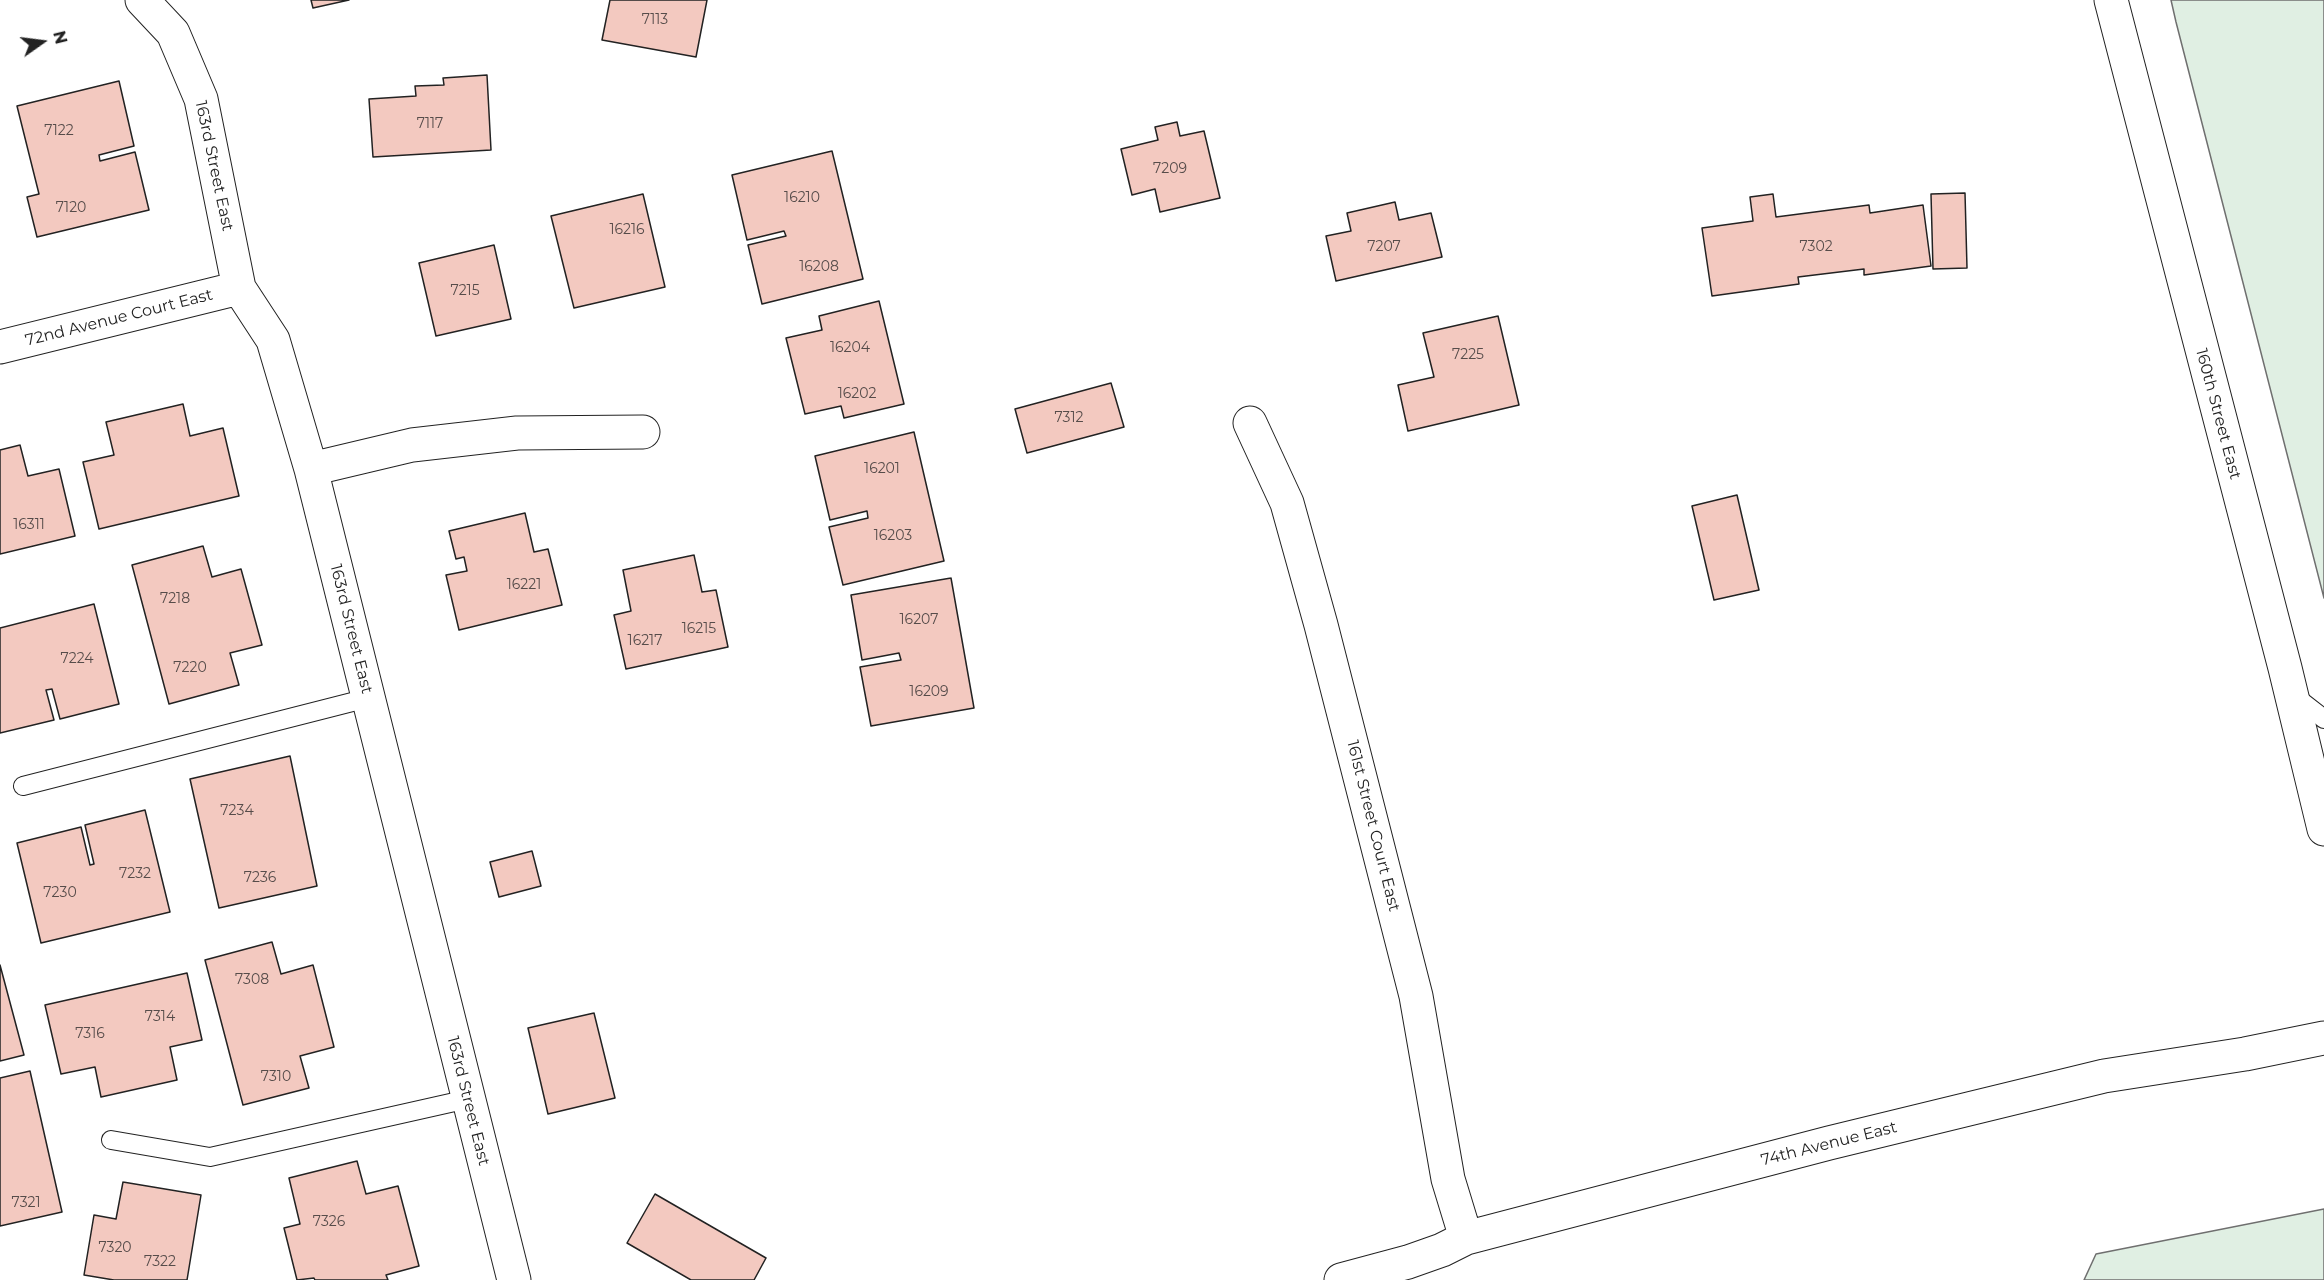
<!DOCTYPE html>
<html>
<head>
<meta charset="utf-8">
<style>
	body { margin:0 }
	#map { position:relative; width:2324px; height:1280px; overflow:hidden; background:#fff; font-family:Montserrat,sans-serif }
	canvas { display:block }
	.north { position:absolute; left:12px; top:12px; width:60px; height:60px; -webkit-text-stroke:4px #fff; paint-order:stroke; rotate:76deg; font-size:16px; font-weight:700; line-height:24px; text-align:center; color:#222 }
	.north::after { content:''; display:block; margin:auto; width:21px; height:27px; background:#222; clip-path:polygon(50% 0,100% 100%,50% 72%,0 100%) }
</style>
</head>
<body>
<div id="map">
<canvas width="2324" height="1280"></canvas>
<div class="north">N</div>
</div>
<script>
const ctx = document.querySelector('canvas').getContext('2d');
ctx.lineJoin = 'round';
function fillPath(path, color) { ctx.fillStyle = color; ctx.fill(path, 'evenodd'); }
const shape = rows => new Path2D(rows.map(r => 'M' + r).join(''));
function trace(path, color, width, dash) { ctx.strokeStyle = color; ctx.lineWidth = width; ctx.lineCap = dash ? 'butt' : 'round'; ctx.setLineDash(dash || []); ctx.stroke(path); }
function label(font, color, halo, rows, align = 'center') {
  ctx.font = font + ' Montserrat,sans-serif'; ctx.lineWidth = 4.5; ctx.setLineDash([]); ctx.textBaseline = 'middle'; ctx.strokeStyle = halo; ctx.fillStyle = color; for (const [text, x, y, turn = 0] of rows) {
    ctx.save(); ctx.translate(x, y); ctx.rotate((+turn || 0) * Math.PI / 180); ctx.textAlign = isNaN(turn) ? turn : align; if (halo) ctx.strokeText(text, 0, 0); ctx.fillText(text, 0, 0); ctx.restore();
  }
}
const green = shape([
	[2171,0,2324,0,2324,598,2176,22,2171,0],
	[2324,1209,2324,1280,2084,1280,2096,1254,2324,1209]
]);
fillPath(green, '#e0efe3');
trace(green, '#6f6f6f', 1.5);
const building = shape([
	[311,0,349,0,313,8,311,0],
	[610,0,707,0,696,57,602,40,610,0],
	[487,75,491,150,373,157,369,99,416,96,415,86,444,85,443,78,487,75],
	[119,81,134,146,99,155,100,161,135,152,149,210,37,237,27,197,39,194,17,106,119,81],
	[1177,122,1180,136,1204,131,1220,198,1160,212,1155,189,1132,195,1121,149,1158,140,1155,127,1177,122],
	[832,151,863,279,762,304,748,245,786,236,784,231,747,240,732,175,832,151],
	[1965,193,1967,268,1933,269,1931,194,1965,193],
	[643,194,665,287,574,308,551,216,643,194],
	[1773,194,1776,217,1869,205,1870,213,1923,205,1931,266,1864,275,1864,269,1798,277,1799,284,1712,296,1702,228,1753,221,1750,197,1773,194],
	[1395,202,1399,220,1431,213,1442,257,1336,281,1326,236,1351,231,1347,213,1395,202],
	[494,245,511,319,436,336,419,263,494,245],
	[879,301,904,404,844,418,841,406,805,414,786,338,822,330,819,316,879,301],
	[1498,316,1519,405,1408,431,1398,385,1434,377,1423,333,1498,316],
	[1111,383,1124,427,1027,453,1015,409,1111,383],
	[183,404,190,436,223,428,239,496,99,529,83,462,114,455,106,422,183,404],
	[914,432,944,561,843,585,829,527,868,518,867,511,830,520,815,456,914,432],
	[20,445,28,476,59,469,75,536,0,554,0,450,20,445],
	[1737,495,1759,590,1714,600,1692,506,1737,495],
	[525,513,534,552,548,549,562,605,459,630,446,575,467,571,464,557,456,559,449,531,525,513],
	[203,546,212,577,241,569,262,645,230,653,239,685,169,704,132,565,203,546],
	[694,555,702,592,716,590,728,647,626,669,614,615,631,611,623,570,694,555],
	[951,578,974,708,871,726,860,667,901,660,899,653,862,660,851,595,951,578],
	[94,604,119,704,60,719,52,689,46,690,54,720,0,733,0,628,94,604],
	[290,756,317,886,219,908,190,779,290,756],
	[145,810,170,912,41,943,17,843,81,827,90,865,94,864,85,825,145,810],
	[532,851,541,886,499,897,490,862,532,851],
	[272,942,281,974,313,965,334,1047,300,1056,309,1088,243,1105,205,960,272,942],
	[0,965,24,1055,0,1061,0,965],
	[187,973,202,1040,170,1047,177,1080,101,1097,95,1067,61,1074,45,1005,187,973],
	[594,1013,615,1098,548,1114,528,1028,594,1013],
	[30,1071,62,1212,0,1226,0,1078,30,1071],
	[357,1161,366,1194,398,1186,419,1266,386,1275,388,1280,315,1280,314,1278,297,1280,284,1228,300,1224,289,1178,357,1161],
	[123,1182,201,1195,187,1280,114,1280,84,1275,94,1215,116,1219,123,1182],
	[655,1194,766,1258,754,1280,691,1280,627,1243,655,1194]
]);
fillPath(building, '#f3c9c0');
trace(building, '#222', 1.5);
const service = shape([
	[2292,694,2324,719],
	[23,786,368,698],
	[111,1140,210,1157,468,1099]
]);
const minor = shape([
	[142,0,173,33,201,99,239,288,273,340,311,469,514,1280],
	[0,347,239,288],
	[1250,423,1287,503,1321,625,1416,996,1448,1179,1466,1238],
	[311,469,412,445,517,433,643,432],
	[1341,1280,1408,1262,1442,1250,1466,1238,1829,1143,2104,1076,2245,1054,2324,1038]
]);
const secondary = shape([
	[2111,0,2285,668,2324,829]
]);
trace(service, '#222', 20);
trace(minor, '#222', 35);
trace(secondary, '#222', 35);
trace(service, '#fff', 18);
trace(minor, '#fff', 33);
trace(secondary, '#fff', 33);
label('14px', '#564c4a', null, [
	["7113",655,20],
	["7117",430,124],
	["7122",59,131],
	["7209",1170,169],
	["16210",802,198],
	["7120",71,208],
	["16216",627,230],
	["7207",1384,247],
	["7302",1816,247],
	["16208",819,267],
	["7215",465,291],
	["16204",850,348],
	["7225",1468,355],
	["16202",857,394],
	["7312",1069,418],
	["16201",882,469],
	["16311",29,525],
	["16203",893,536],
	["16221",524,585],
	["7218",175,599],
	["16207",919,620],
	["16215",699,629],
	["16217",645,641],
	["7224",77,659],
	["7220",190,668],
	["16209",929,692],
	["7234",237,811],
	["7232",135,874],
	["7236",260,878],
	["7230",60,893],
	["7308",252,980],
	["7314",160,1017],
	["7316",90,1034],
	["7310",276,1077],
	["7321",26,1203],
	["7326",329,1222],
	["7320",115,1248],
	["7322",160,1262]
]);
label('16px', '#222', '#fff', [
	["163rd Street East",214,166,78],
	["72nd Avenue Court East",119,318,-14],
	["160th Street East",2218,414,75],
	["163rd Street East",351,629,76],
	["161st Street Court East",1373,826,76],
	["163rd Street East",468,1101,76],
	["74th Avenue East",1829,1144,-14]
]);
</script>
</body>
</html>
